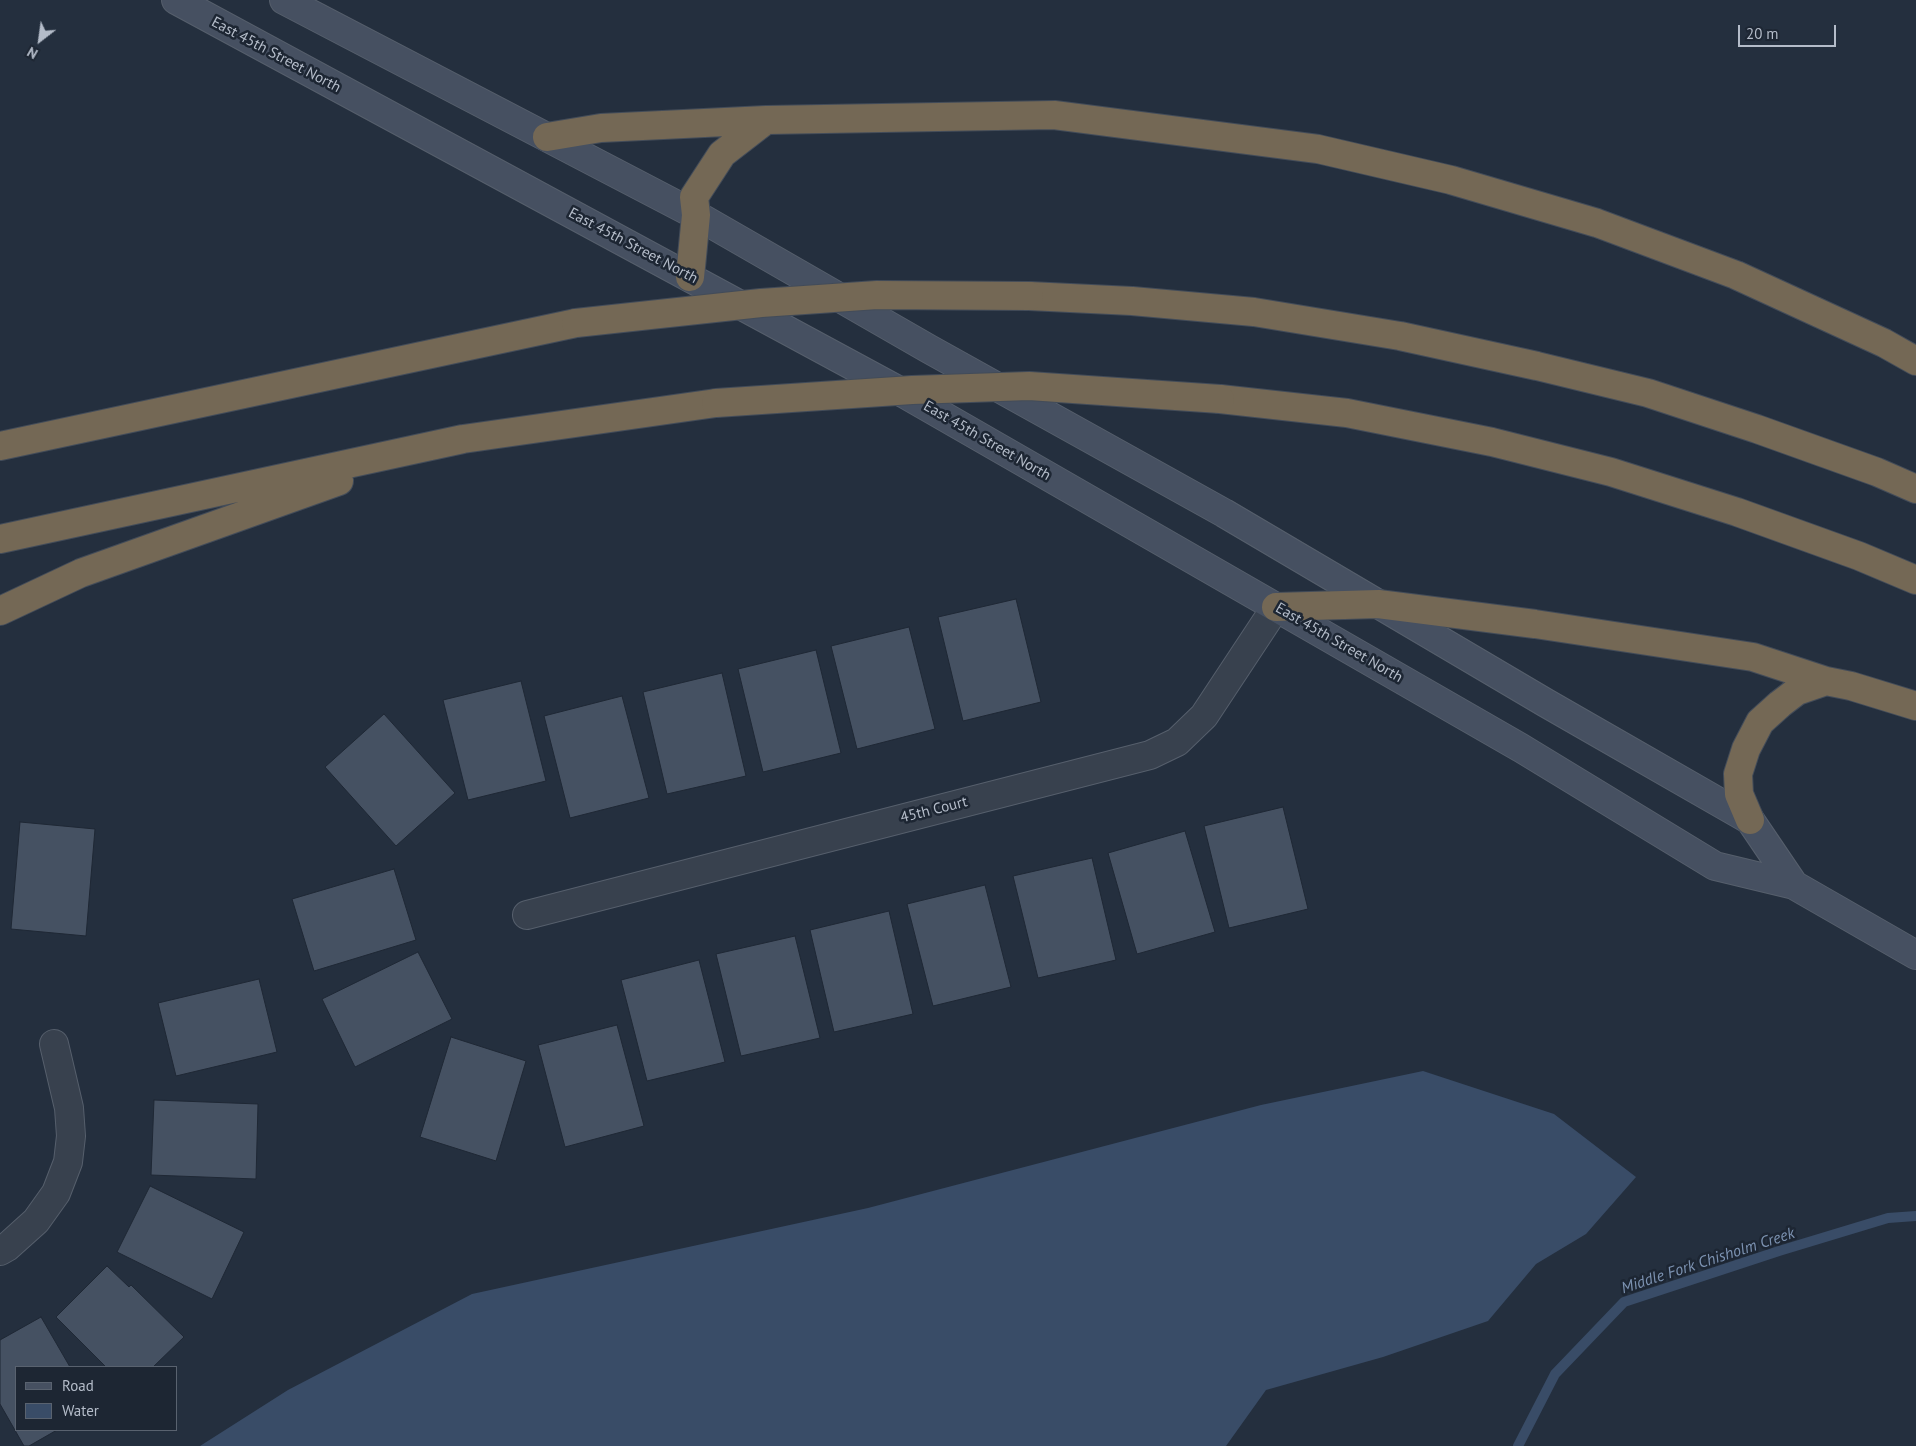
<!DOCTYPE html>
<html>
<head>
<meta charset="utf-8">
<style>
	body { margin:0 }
	#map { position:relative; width:1916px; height:1446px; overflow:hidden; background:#242f3e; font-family:"PT Sans",sans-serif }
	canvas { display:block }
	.legend { position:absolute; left:15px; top:1366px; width:162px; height:65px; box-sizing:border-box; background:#1d2633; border:1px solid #59626f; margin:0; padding:6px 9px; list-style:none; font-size:15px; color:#b4bcc9 }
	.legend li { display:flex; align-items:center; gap:10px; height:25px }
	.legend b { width:25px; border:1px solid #59626f }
	.north { position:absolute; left:15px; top:15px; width:50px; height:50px; -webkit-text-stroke:4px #1d2633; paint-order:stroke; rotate:210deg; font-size:14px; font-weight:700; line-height:20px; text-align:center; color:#b4bcc9 }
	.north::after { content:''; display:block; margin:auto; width:18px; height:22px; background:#b4bcc9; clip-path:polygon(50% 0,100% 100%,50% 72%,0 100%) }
	.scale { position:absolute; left:1738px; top:25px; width:98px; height:22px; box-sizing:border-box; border:2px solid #b4bcc9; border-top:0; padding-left:6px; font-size:15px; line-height:18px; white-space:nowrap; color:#b4bcc9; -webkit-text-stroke:4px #1d2633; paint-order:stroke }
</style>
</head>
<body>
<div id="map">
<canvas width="1916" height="1446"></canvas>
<ul class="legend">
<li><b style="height:6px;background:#465061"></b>Road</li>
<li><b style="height:14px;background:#394c67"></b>Water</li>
</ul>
<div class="north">N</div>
<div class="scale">20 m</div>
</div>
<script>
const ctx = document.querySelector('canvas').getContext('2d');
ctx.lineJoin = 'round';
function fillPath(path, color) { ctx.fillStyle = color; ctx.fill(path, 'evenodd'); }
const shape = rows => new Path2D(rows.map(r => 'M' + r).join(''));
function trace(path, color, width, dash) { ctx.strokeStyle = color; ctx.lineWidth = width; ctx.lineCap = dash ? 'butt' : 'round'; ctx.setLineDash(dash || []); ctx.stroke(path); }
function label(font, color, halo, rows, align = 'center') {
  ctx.font = font + ' "PT Sans",sans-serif'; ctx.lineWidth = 5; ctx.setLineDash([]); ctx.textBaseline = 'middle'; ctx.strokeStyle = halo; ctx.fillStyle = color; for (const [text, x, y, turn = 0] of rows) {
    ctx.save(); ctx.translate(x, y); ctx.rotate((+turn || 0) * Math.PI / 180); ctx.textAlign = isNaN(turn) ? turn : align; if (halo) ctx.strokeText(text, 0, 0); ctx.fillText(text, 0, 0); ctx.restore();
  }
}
fillPath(shape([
	[1423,1071,1554,1114,1636,1177,1586,1234,1536,1264,1488,1321,1383,1357,1266,1390,1226,1446,200,1446,288,1390,472,1294,868,1208,1261,1105]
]), '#394c67');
trace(shape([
	[1518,1446,1555,1374,1624,1302,1779,1251,1888,1218,1916,1216]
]), '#394c67', 10);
const building = shape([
	[1016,599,1041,702,963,721,938,617,1016,599],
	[909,627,935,729,857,749,831,646,909,627],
	[816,650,841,753,763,772,738,669,816,650],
	[722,673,746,776,667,794,643,692,722,673],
	[521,681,546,781,468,800,443,700,521,681],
	[622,696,649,798,570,818,544,716,622,696],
	[384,714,455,793,396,846,325,767,384,714],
	[1283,807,1308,909,1229,928,1204,826,1283,807],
	[20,822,95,829,86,936,11,929,20,822],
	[1185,831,1215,932,1137,954,1108,853,1185,831],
	[1092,858,1116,960,1038,978,1013,876,1092,858],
	[394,869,416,940,314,971,292,899,394,869],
	[985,885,1011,987,933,1006,907,904,985,885],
	[889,911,913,1014,834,1032,810,930,889,911],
	[795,936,820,1038,741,1056,716,954,795,936],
	[418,952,452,1019,355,1067,322,999,418,952],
	[699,960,725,1062,647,1081,621,980,699,960],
	[259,979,277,1052,176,1076,158,1003,259,979],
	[617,1025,644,1126,565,1147,538,1045,617,1025],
	[451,1037,526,1061,496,1161,420,1137,451,1037],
	[154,1100,258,1104,256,1179,151,1175,154,1100],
	[150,1186,244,1232,212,1299,117,1252,150,1186],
	[107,1266,129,1287,131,1285,184,1337,153,1367,106,1367,56,1317,107,1266],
	[41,1317,70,1367,16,1367,16,1430,57,1430,29,1446,24,1446,0,1404,0,1340,41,1317]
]);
fillPath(building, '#455162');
trace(building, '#1f2835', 1);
const street = shape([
	[527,915,1150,755,1177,742,1204,716,1276,607],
	[0,1251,7,1247,36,1221,56,1193,68,1162,71,1136,69,1108,54,1044]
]);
const secondary = shape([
	[176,0,905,394,1521,748,1715,866,1794,885,1916,955],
	[284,0,696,215,929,349,1224,513,1546,703,1750,820,1794,885]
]);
const highway = shape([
	[547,137,601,128,766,120,1054,115,1318,149,1451,180,1597,223,1736,275,1884,343,1916,361],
	[690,277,696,215,694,197,722,154,766,120],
	[1029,296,1132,301,1254,312,1400,336,1537,366,1648,393,1757,429,1877,472,1916,489],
	[1220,399,1347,413,1492,442,1611,472,1737,512,1859,556,1916,580],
	[0,446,576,323],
	[0,539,463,439,716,403],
	[1276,607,1378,604,1535,624,1753,657,1826,681,1851,686,1916,706],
	[0,611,81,573,339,481],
	[1750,820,1739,794,1738,774,1746,749,1760,722,1780,704,1797,691,1826,681]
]);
trace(street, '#565f6c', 30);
trace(secondary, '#565f6c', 30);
trace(highway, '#434c59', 30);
trace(street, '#38414e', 28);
trace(secondary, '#465061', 28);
trace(highway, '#746855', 28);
const highwayBridge = shape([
	[576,323,761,303,877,295,1029,296],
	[716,403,912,390,1029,386,1220,399]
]);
trace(highwayBridge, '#434c59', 30, []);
trace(highwayBridge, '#746855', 28);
label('15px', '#b4bcc9', '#1d2633', [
	["East 45th Street North",276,55,28],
	["East 45th Street North",633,246,28],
	["East 45th Street North",987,441,30],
	["East 45th Street North",1339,643,30],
	["45th Court",934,810,-14]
]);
label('italic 16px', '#7c92b1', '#1d2633', [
	["Middle Fork Chisholm Creek",1708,1261,-18]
]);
</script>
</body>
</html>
